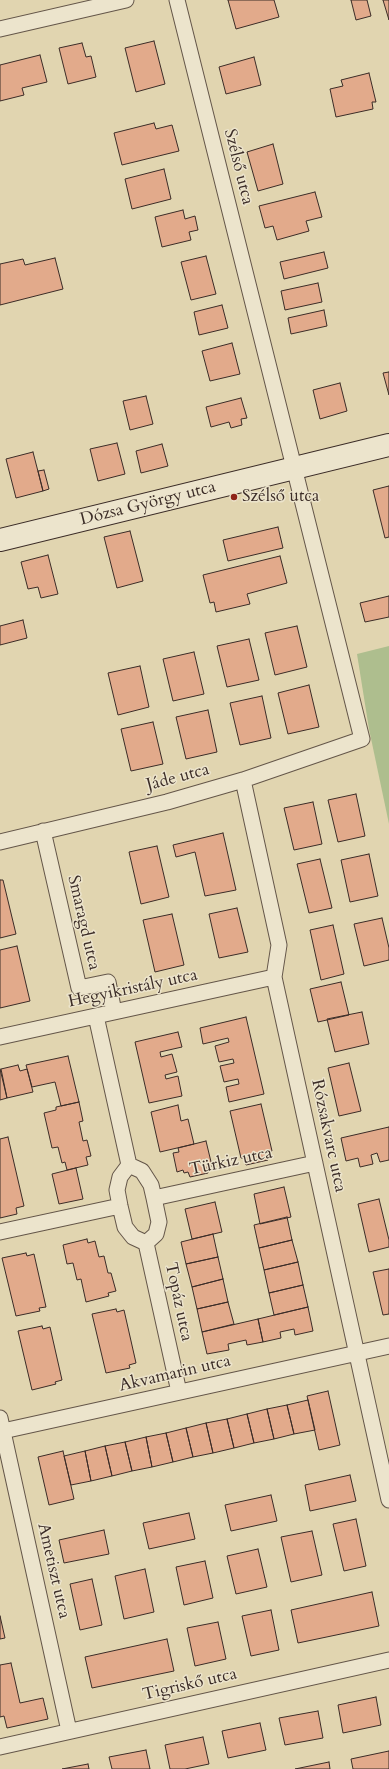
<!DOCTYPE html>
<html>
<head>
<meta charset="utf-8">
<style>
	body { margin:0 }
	canvas { display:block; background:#e1d5b0 }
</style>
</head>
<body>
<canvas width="389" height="1769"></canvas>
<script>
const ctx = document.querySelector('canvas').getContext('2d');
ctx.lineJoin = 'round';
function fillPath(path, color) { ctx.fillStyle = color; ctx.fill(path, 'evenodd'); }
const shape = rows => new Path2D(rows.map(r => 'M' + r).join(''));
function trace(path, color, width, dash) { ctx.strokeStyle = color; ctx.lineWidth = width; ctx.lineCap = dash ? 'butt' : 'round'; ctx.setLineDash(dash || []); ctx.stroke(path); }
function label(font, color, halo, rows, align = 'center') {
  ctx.font = font + ' Cardo,serif'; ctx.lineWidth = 3; ctx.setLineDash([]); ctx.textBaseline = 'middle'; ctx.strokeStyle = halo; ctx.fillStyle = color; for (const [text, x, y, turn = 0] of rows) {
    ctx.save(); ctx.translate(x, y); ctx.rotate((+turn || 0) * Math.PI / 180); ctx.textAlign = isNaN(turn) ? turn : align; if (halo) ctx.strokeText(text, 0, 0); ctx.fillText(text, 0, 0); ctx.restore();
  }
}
fillPath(shape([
	[389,646,389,824,369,729,357,654]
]), '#aebe8e');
const building = shape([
	[228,0,274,0,279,17,236,29,228,0],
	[351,0,367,0,371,16,356,20,351,0],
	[383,0,389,0,389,20,383,0],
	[154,41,165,84,136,92,125,48,154,41],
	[82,43,86,57,91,56,96,77,68,84,59,48,82,43],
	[40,55,47,82,22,88,24,95,0,101,0,65,40,55],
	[254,57,261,85,226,94,219,67,254,57],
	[369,73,376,102,372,102,373,109,336,117,330,89,343,86,341,80,369,73],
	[154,123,156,129,172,125,179,151,122,165,114,133,154,123],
	[273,144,283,184,258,191,247,152,273,144],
	[164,169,171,199,132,209,125,179,164,169],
	[315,192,322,217,306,221,309,231,277,240,273,226,265,228,259,206,315,192],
	[183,210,185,219,195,216,198,230,189,232,191,240,162,247,155,217,183,210],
	[324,252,328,268,284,279,280,262,324,252],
	[206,256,216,294,191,300,181,262,206,256],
	[55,258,63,289,0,305,0,264,23,259,25,265,55,258],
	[318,283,322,302,285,310,281,291,318,283],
	[222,305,228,328,199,335,194,312,222,305],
	[324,310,327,326,291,334,288,318,324,310],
	[232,343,240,374,210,381,202,351,232,343],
	[389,372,389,395,383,373,389,372],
	[340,383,347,411,320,419,313,390,340,383],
	[146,396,153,424,130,430,123,401,146,396],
	[241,398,247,418,241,419,242,425,231,428,229,422,211,427,206,407,241,398],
	[117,443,125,474,98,481,90,449,117,443],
	[162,444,168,466,141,473,136,451,162,444],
	[33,452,43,491,16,498,6,459,33,452],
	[44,470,49,489,43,491,38,471,44,470],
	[389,486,389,537,385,538,373,490,389,486],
	[278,527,283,548,228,561,223,540,278,527],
	[130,531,143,581,117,588,104,537,130,531],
	[48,555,58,594,41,598,38,587,28,589,21,562,48,555],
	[280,556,287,583,247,594,250,604,216,612,214,602,210,603,203,575,280,556],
	[389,596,389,617,365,622,360,603,389,596],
	[23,620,27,638,0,645,0,626,23,620],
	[297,626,307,667,275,675,265,633,297,626],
	[249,639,259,680,227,687,217,646,249,639],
	[194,652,204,694,173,701,163,659,194,652],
	[140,666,149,707,118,715,108,673,140,666],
	[309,685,319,727,288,734,278,693,309,685],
	[262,696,271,738,240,745,230,703,262,696],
	[208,710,217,752,186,759,176,717,208,710],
	[153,722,163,764,131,771,121,729,153,722],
	[356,794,365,836,338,842,328,800,356,794],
	[313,802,322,844,294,850,284,808,313,802],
	[223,833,236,890,205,896,195,852,176,857,173,845,223,833],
	[157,846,169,897,141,904,129,852,157,846],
	[369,854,378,896,350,902,341,860,369,854],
	[320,859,332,908,309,913,297,864,320,859],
	[0,880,3,880,16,934,0,938,0,880],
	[237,908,248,952,219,958,209,914,237,908],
	[172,914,184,965,155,972,143,920,172,914],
	[382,918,389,948,389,960,364,966,354,924,382,918],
	[333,925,344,974,321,980,310,930,333,925],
	[17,946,30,1001,0,1008,0,950,17,946],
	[341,982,349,1015,318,1022,310,989,341,982],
	[362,1012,369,1044,335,1052,327,1019,362,1012],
	[246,1017,264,1094,229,1102,226,1087,239,1084,238,1079,224,1082,220,1066,234,1063,233,1059,219,1062,215,1046,229,1042,228,1038,203,1044,200,1028,246,1017],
	[178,1032,182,1047,160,1052,161,1057,172,1054,177,1072,165,1075,166,1079,178,1076,182,1096,149,1103,135,1042,178,1032],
	[68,1056,79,1102,61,1106,55,1082,32,1087,26,1065,68,1056],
	[349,1063,361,1111,339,1116,328,1068,349,1063],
	[18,1065,20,1071,27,1069,33,1092,7,1098,1,1069,18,1065],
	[0,1069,7,1098,0,1100,0,1069],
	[79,1102,83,1121,79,1122,83,1141,87,1140,91,1156,86,1157,88,1165,67,1170,65,1162,62,1163,58,1147,52,1148,44,1113,56,1110,56,1107,79,1102],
	[261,1104,272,1151,266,1153,268,1160,246,1165,245,1158,241,1158,230,1111,261,1104],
	[178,1105,181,1121,188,1119,194,1144,160,1152,151,1112,178,1105],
	[389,1127,389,1160,380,1162,377,1153,371,1155,373,1164,360,1167,358,1158,346,1161,341,1138,389,1127],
	[8,1137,24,1206,16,1208,17,1214,0,1218,0,1139,8,1137],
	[206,1141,212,1166,207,1167,208,1173,190,1177,188,1172,184,1173,183,1170,177,1172,173,1153,179,1152,178,1148,206,1141],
	[76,1168,83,1199,59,1204,52,1174,76,1168],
	[284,1187,291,1217,260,1224,254,1194,284,1187],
	[379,1199,389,1240,389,1247,369,1252,358,1204,379,1199],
	[215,1202,222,1232,192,1239,185,1209,215,1202],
	[287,1217,292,1240,259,1248,254,1225,287,1217],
	[213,1234,218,1257,186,1264,181,1242,213,1234],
	[87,1239,88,1243,95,1241,99,1257,104,1256,108,1273,111,1273,116,1291,108,1293,109,1296,86,1302,81,1279,77,1280,73,1263,67,1264,63,1245,87,1239],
	[292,1240,298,1262,264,1270,259,1248,292,1240],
	[26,1253,27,1256,34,1254,46,1307,39,1308,40,1311,16,1316,2,1258,26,1253],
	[218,1257,223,1279,192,1287,186,1264,218,1257],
	[298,1262,303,1285,269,1293,264,1270,298,1262],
	[389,1269,389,1314,383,1315,373,1272,389,1269],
	[223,1279,228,1302,197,1309,192,1287,223,1279],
	[303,1285,308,1307,274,1315,269,1293,303,1285],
	[228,1302,234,1324,202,1332,197,1309,228,1302],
	[308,1307,313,1331,295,1335,294,1329,280,1332,281,1338,263,1342,258,1319,308,1307],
	[116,1309,117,1312,124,1310,136,1363,129,1365,130,1368,106,1373,92,1314,116,1309],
	[258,1319,263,1342,247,1345,246,1340,228,1344,229,1350,207,1354,202,1332,258,1319],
	[42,1326,43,1329,50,1327,62,1380,55,1382,56,1384,32,1390,18,1331,42,1326],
	[328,1391,340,1445,319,1450,307,1396,328,1391],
	[308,1400,315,1430,294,1434,287,1405,308,1400],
	[287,1405,294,1434,274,1439,267,1409,287,1405],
	[267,1409,274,1439,254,1443,247,1414,267,1409],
	[247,1414,254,1443,234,1448,227,1419,247,1414],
	[227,1419,234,1448,213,1453,206,1423,227,1419],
	[206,1423,213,1453,193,1457,186,1428,206,1423],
	[186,1428,193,1457,173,1462,166,1433,186,1428],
	[166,1433,173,1462,152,1467,146,1437,166,1433],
	[146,1437,152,1467,132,1471,125,1442,146,1437],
	[125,1442,132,1471,112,1476,105,1446,125,1442],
	[105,1446,112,1476,91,1481,85,1451,105,1446],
	[63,1451,74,1499,49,1505,38,1457,63,1451],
	[85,1451,91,1481,71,1485,64,1456,85,1451],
	[350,1475,356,1501,310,1511,305,1485,350,1475],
	[271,1495,277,1521,231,1531,225,1505,271,1495],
	[189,1513,195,1539,149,1549,143,1523,189,1513],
	[356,1519,366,1566,344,1571,333,1524,356,1519],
	[104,1530,109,1554,64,1563,59,1540,104,1530],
	[312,1531,322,1575,291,1582,281,1537,312,1531],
	[258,1549,267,1587,236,1594,227,1556,258,1549],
	[205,1561,213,1598,184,1605,176,1567,205,1561],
	[145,1569,154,1612,124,1619,115,1576,145,1569],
	[92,1579,102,1625,80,1630,70,1584,92,1579],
	[372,1592,379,1626,298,1643,291,1610,372,1592],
	[271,1610,279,1650,251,1656,242,1616,271,1610],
	[0,1616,5,1638,0,1639,0,1616],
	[218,1622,226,1659,195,1666,187,1628,218,1622],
	[167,1639,174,1671,92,1688,85,1657,167,1639],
	[11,1663,20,1703,43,1698,48,1719,7,1728,4,1716,0,1717,0,1665,11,1663],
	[376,1697,381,1725,343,1733,338,1705,376,1697],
	[318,1711,323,1738,285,1745,279,1718,318,1711],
	[260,1723,266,1750,228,1758,222,1731,260,1723],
	[203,1737,209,1764,185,1769,170,1769,165,1745,203,1737],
	[146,1750,150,1769,112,1769,109,1757,146,1750],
	[389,1751,389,1769,353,1769,351,1759,389,1751],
	[329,1762,330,1769,295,1769,329,1762],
	[88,1764,89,1769,62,1769,88,1764]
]);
fillPath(building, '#e2aa8b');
trace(building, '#3b2c27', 1);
const street = shape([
	[0,29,126,0],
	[243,780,279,945,274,977,389,1500],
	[43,831,79,988,108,982,114,1012],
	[0,842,167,802,243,780,362,739,177,0],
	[96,1016,129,1165,120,1177,117,1190,120,1206,125,1227,133,1237,146,1243,179,1392],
	[0,1037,274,977],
	[129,1165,142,1171,151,1185,154,1198,159,1222,156,1234,146,1243],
	[154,1198,315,1163],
	[0,1232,120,1206],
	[0,1418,69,1731],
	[3,1431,389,1346],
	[0,1747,389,1660]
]);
const secondary = shape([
	[0,540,389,445]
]);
trace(street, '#645649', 17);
trace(secondary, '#3b2c27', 24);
trace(street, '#ece4cc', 15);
trace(secondary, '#ece4cc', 22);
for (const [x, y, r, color] of [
	[234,497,4,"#8f2418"]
]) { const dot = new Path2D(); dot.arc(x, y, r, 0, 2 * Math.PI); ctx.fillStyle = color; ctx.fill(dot); trace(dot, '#ece4cc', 1.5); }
label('17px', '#3b2c27', '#ece4cc', [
	["Szélső utca",238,167,76],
	["Dózsa György utca",148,504,-14],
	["Jáde utca",178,778,-15],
	["Smaragd utca",83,923,77],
	["Hegyikristály utca",133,989,-12],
	["Rózsakvarc utca",328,1136,78],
	["Türkiz utca",231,1162,-12],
	["Topáz utca",178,1302,78],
	["Akvamarin utca",175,1374,-13],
	["Ametiszt utca",53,1571,77],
	["Tigriskő utca",190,1685,-13]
]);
label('17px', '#3b2c27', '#ece4cc', [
	["Szélső utca",242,497]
], 'left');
</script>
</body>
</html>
